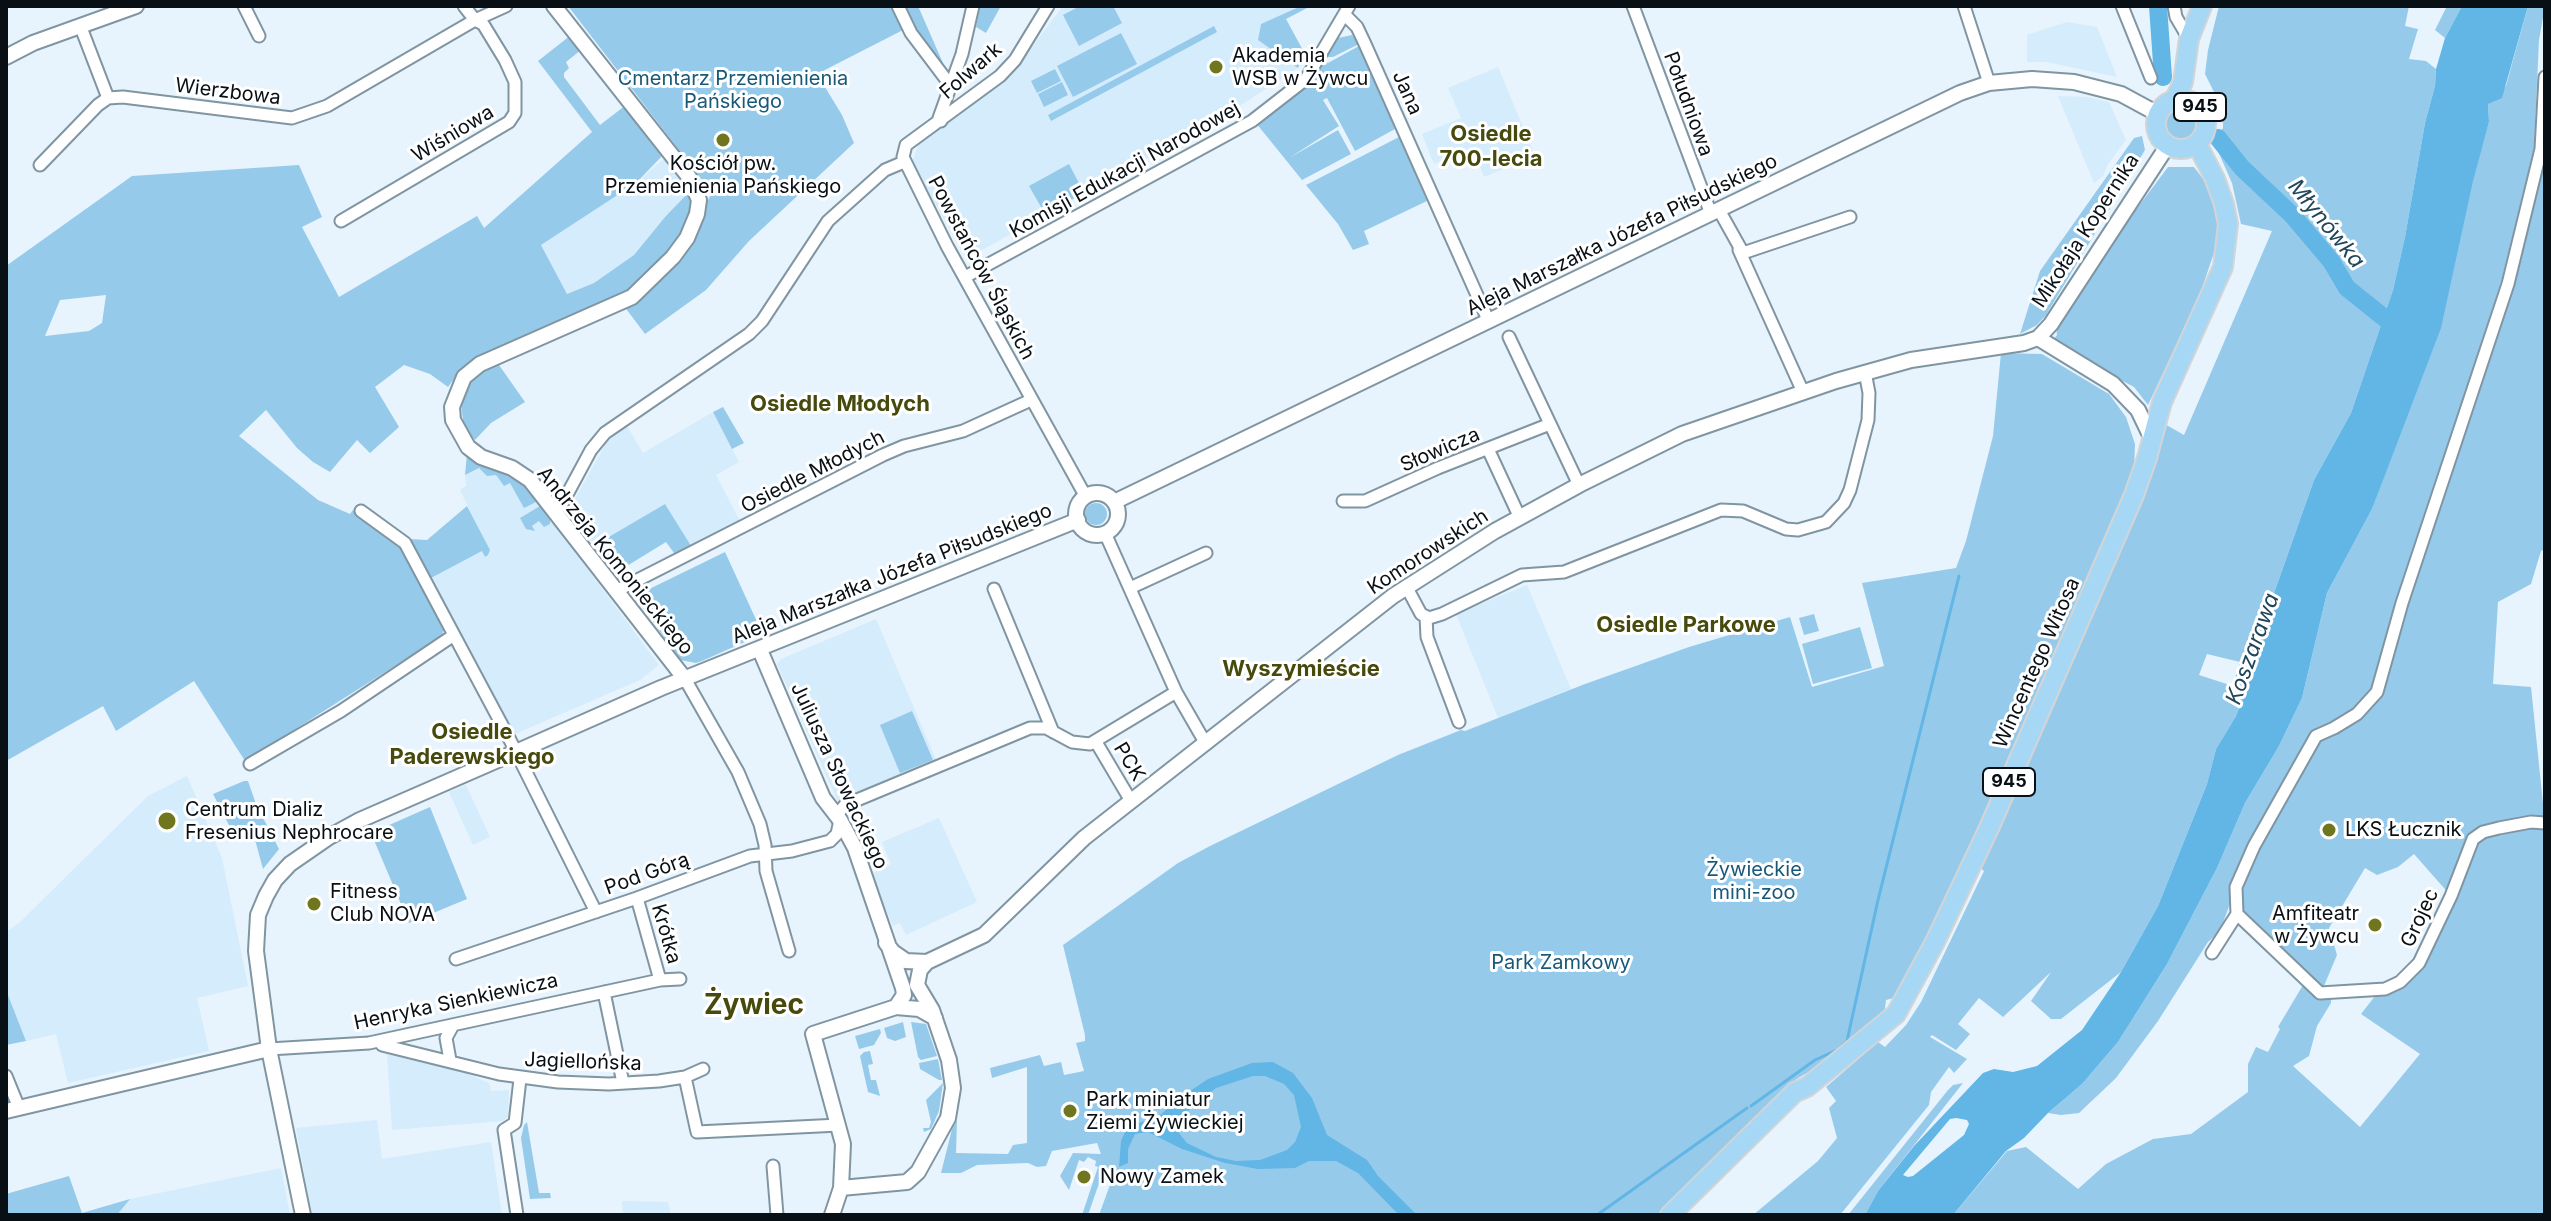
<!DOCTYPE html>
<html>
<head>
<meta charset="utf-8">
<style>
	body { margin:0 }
	#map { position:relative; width:2551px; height:1221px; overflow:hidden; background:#e7f4fd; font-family:Inter,sans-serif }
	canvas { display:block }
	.frame { position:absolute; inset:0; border:8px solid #091015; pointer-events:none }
</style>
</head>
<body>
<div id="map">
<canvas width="2551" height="1221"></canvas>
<div class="frame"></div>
</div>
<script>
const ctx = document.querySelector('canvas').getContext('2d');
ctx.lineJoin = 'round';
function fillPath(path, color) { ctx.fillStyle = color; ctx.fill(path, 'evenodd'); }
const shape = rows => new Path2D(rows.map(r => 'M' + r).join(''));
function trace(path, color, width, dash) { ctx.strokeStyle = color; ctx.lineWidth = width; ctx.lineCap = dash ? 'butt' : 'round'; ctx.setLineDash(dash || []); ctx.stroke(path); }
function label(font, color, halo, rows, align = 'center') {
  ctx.font = font + ' Inter,sans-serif'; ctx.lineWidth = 6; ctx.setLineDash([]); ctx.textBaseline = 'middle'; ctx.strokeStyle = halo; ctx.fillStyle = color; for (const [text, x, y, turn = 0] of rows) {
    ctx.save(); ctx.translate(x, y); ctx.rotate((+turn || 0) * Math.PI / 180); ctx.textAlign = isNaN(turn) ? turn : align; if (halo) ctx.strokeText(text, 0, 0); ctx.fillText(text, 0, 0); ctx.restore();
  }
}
fillPath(shape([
	[1063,6,1301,6,1261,24,1258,39,1298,68,1232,111,966,259,912,162,920,141,1016,68],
	[2067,22,2097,27,2117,77,2047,62,2027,62,2027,35],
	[1498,67,1535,156,1484,177,1472,148,1434,164,1422,134,1461,118,1448,88],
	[2058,96,2087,97,2109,102,2126,140,2108,164,2103,176,2094,183],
	[668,155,686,179,689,192,665,217,634,255,594,283,567,294,541,245,636,183],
	[713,412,739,462,716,475,741,523,693,549,665,504,595,545,573,515,571,506,606,443,627,426,643,453],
	[479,468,496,475,504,485,510,482,538,501,541,506,520,518,535,530,532,526,539,521,549,524,552,521,659,665,640,680,515,734,431,578,482,551,488,555,490,552,460,490,466,486,465,475],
	[1527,585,1571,689,1498,718,1456,614],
	[876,619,937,762,842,801,837,800,777,664,781,659],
	[187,776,222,858,248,986,197,998,209,1051,68,1083,56,1034,26,1041,6,990,6,932,19,923,148,796],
	[466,785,490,837,473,845,449,792],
	[939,818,977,902,906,935,900,923,893,926,870,875,891,864,882,842],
	[387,1054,466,1073,489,1083,491,1091,509,1090,508,1117,503,1121,392,1130],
	[377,1120,382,1159,491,1142,502,1215,312,1215,296,1128],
	[281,1168,290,1215,117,1215,130,1199],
	[622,1201,668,1202,671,1215,623,1215]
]), '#d4ecfb');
fillPath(shape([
	[568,6,918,6,946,70,939,71,903,30,817,74,842,115,854,143,749,241,706,290,645,334,618,298,477,356,459,372,448,387,430,374,404,365,375,387,399,427,370,453,357,440,330,472,313,462,297,448,266,410,239,436,318,500,350,514,353,510,401,545,444,628,442,636,245,761,194,681,116,731,103,706,6,761,6,266,132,176,299,165,322,217,302,227,339,297,477,216,484,228,592,132,538,61,571,35,581,50,566,62,569,68,564,73,564,77,600,125,626,105,664,154,636,183,541,245,567,294,594,283,634,255,665,217,689,192,692,202,687,223,705,217,705,205,712,193],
	[106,295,102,323,89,331,45,336,60,300],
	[980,6,1001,6,986,33,976,27],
	[1080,6,1113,6,1122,23,1079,46,1063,15],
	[1301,6,1311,6,1286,19,1305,54,1298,68,1258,40,1261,24],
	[2219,6,2409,6,2405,26,2418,29,2409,59,2426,61,2436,69,2435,86,2425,123,2405,237,2393,290,2351,413,2314,480,2273,596,2240,662,2207,654,2199,675,2233,686,2243,698,2236,716,2216,749,2207,784,2158,906,2121,972,2061,1019,2051,1019,2031,1001,2051,972,2003,1017,1979,998,1958,1024,1970,1034,1956,1050,1932,1035,1930,1037,1967,1059,1954,1073,1949,1067,1931,1092,1929,1105,1840,1215,1753,1215,1818,1161,1837,1138,1829,1108,1836,1101,1826,1087,1878,1042,1885,1047,1906,1025,1921,1002,1984,871,1979,867,2163,423,2184,435,2272,231,2241,224,2232,183,2213,140,2223,128,2223,110,2205,74,2208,50],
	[2447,6,2462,6,2445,38,2435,30],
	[2528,6,2545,6,2539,40,2534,148,2501,282,2396,604,2402,603,2473,410,2513,287,2545,161,2545,549,2541,551,2531,584,2498,602,2493,684,2531,687,2545,823,2545,1215,1953,1215,2007,1151,2026,1147,2078,1189,2106,1164,2153,1139,2191,1134,2248,1092,2248,1064,2256,1047,2268,1052,2280,1029,2278,1027,2306,980,2237,914,2235,890,2220,931,2208,942,2158,1021,2116,1078,2079,1113,2061,1115,2048,1113,2082,1084,2118,1042,2167,964,2217,868,2245,803,2279,746,2302,698,2327,593,2372,509,2398,437,2489,122,2488,104,2506,86],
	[2414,854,2451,896,2408,975,2373,991,2375,996,2361,1014,2420,1054,2360,1127,2293,1066,2309,1056,2317,1026,2331,1003,2331,994,2321,993,2337,955,2329,928,2365,868,2377,875,2398,867],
	[1214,26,1217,32,1051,121,1048,115],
	[1121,33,1137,64,1073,97,1057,66],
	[1352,35,1359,44,1333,57,1327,57,1338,38],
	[1359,46,1395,129,1355,151,1327,98,1323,100,1339,126,1289,158,1338,130,1351,154,1302,180,1256,123,1298,93,1324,60,1328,63],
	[1055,69,1061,81,1037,93,1031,81],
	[1062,82,1068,95,1044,107,1038,94],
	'2165 125a16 16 0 1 1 32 0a16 16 0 1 1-32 0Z',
	[2142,136,2145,150,2046,315,2037,325,2020,334,2040,271,2134,138],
	[1399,137,1427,201,1364,231,1369,244,1353,250,1338,224,1306,185],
	[1069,164,1084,193,1045,214,1029,186],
	[2168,167,2194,167,2203,179,2212,200,2218,225,2216,247,2199,297,2148,405,2134,387,2057,346,2053,340,2057,335,2056,327,2129,214,2132,215],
	[2001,353,2042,354,2109,394,2126,417,2135,444,2134,472,1931,933,1898,997,1886,1000,1884,1016,1844,1051,1795,1080,1665,1215,1099,1215,1111,1182,1105,1166,1088,1215,1082,1215,1098,1167,1095,1166,1096,1161,1088,1157,1084,1162,1079,1160,1069,1190,1060,1176,1073,1153,1101,1154,1097,1143,1052,1151,1046,1166,1037,1167,1028,1163,977,1165,961,1173,941,1173,952,1129,957,1120,956,1153,1008,1154,1013,1145,1027,1143,1027,1067,992,1078,990,1068,1040,1055,1044,1066,1061,1062,1064,1075,1084,1071,1076,1043,1085,1041,1085,1035,1063,945,1178,863,1210,846,1398,755,1461,730,1465,731,1585,684,1689,647,1790,617,1812,687,1884,666,1862,583,1956,568,1966,541,1993,436],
	[499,365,525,402,491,423,475,440,464,428,461,404,464,391,472,380,483,371],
	[723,407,744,443,732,449,713,412],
	[467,454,526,482,551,516,550,524,544,527,539,521,532,526,535,531,526,529,520,518,540,506,538,501,524,508,510,483,504,486,496,475,487,476,479,468,465,475],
	'1085 514a11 11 0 1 1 22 0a11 11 0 1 1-22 0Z',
	[665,504,693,549,677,557,666,542,622,569,629,581,623,583,595,545],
	[467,506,490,550,488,555,485,557,482,551,431,578,409,539,427,540],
	[725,552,759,626,744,632,747,641,702,661,696,663,680,660,635,596],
	[1814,614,1819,631,1804,635,1799,618],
	[1860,627,1872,668,1813,684,1802,644],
	[912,711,933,760,900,773,880,725],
	[244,781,248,781,256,804,279,849,263,869,254,836,247,838,239,833,234,835,213,794],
	[430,807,467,899,409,923,371,833],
	[6,990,26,1041,6,1045],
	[903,1022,906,1037,895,1041,887,1038,884,1028],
	[911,1022,926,1024,937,1056,921,1060,918,1057],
	[880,1029,881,1033,874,1045,859,1049,855,1036],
	[870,1051,873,1064,868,1065,871,1080,876,1080,880,1096,868,1092,860,1056,864,1052],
	[938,1059,942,1080,939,1080,920,1069,919,1063],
	[943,1083,939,1111,931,1129,924,1132,923,1128,929,1128,931,1122,926,1100],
	[1963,1083,1878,1191,1865,1215,1848,1215,1948,1090,1953,1085],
	[527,1122,539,1193,550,1193,551,1198,530,1199,521,1138,524,1125],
	[69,1176,82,1213,130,1199,117,1215,6,1215,6,1194]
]), '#96caeb');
fillPath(shape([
	[2462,6,2528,6,2502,98,2488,104,2489,122,2473,181,2441,328,2372,509,2327,593,2302,698,2279,746,2245,803,2217,868,2167,964,2118,1042,2082,1084,2048,1113,2024,1138,2006,1151,1953,1215,1865,1215,1878,1191,1914,1146,1983,1073,1994,1069,2013,1072,2037,1066,2082,1030,2121,972,2158,906,2207,784,2216,749,2236,716,2243,698,2233,686,2240,662,2273,596,2314,480,2351,413,2393,290,2405,237,2425,123,2435,86,2436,69,2445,38],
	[1956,1118,1967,1120,1969,1124,1964,1135,1913,1176,1908,1177,1903,1175,1950,1119],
	[1273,1062,1293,1073,1312,1098,1327,1135,1367,1160,1378,1176,1417,1215,1399,1215,1358,1173,1336,1161,1309,1161,1295,1168,1258,1169,1225,1163,1182,1149,1148,1132,1135,1134,1128,1149,1128,1163,1119,1167,1121,1141,1125,1132,1135,1124,1157,1118,1178,1099,1208,1079,1252,1063],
	[1253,1076,1265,1076,1284,1084,1294,1095,1301,1127,1295,1142,1287,1150,1260,1160,1236,1161,1216,1157,1187,1143,1179,1133,1182,1116,1216,1088]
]), '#61b6e6');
trace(shape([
	[1751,1106,1815,1060,1837,1050,1847,1041,1878,900,1959,576],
	[1597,1215,1747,1108]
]), '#61b6e6', 3);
trace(shape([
	[2158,6,2163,77],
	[2218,138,2242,168,2292,215,2331,261,2347,288,2402,332]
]), '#61b6e6', 18);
const minor = shape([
	[244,6,259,36],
	[898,6,911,33,951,86],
	[1048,6,1015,60,1000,76,906,145,903,157,947,246,1086,497],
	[1633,6,1711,214],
	[1964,6,1989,83],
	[2122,6,2151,78],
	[2174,6,2176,17,2189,39],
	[1345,15,1357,27,1365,44,1489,322],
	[80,25,108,98],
	[941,121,939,118,962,54,973,6],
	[40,165,98,105,108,98,123,97,292,118,327,106,475,20,506,6],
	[1719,210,1743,253,1850,217],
	[341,221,509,122,515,113,515,82,505,60,483,24,475,20,464,6],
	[1739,250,1803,392],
	[965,277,1252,121,1306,79,1349,6],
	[1509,337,1579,485],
	[1488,449,1520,518],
	[1343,501,1365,501,1438,468,1550,424],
	[361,511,405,543,510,740,596,912],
	[554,512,563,502,591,450,605,433,749,334,762,321,828,221,885,170,904,162],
	[1105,533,1176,692,1206,744],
	[1406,586,1421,614,1429,618,1442,614,1522,575,1564,572,1721,510,1743,511,1786,529,1798,530,1826,522,1844,503,1850,490,1868,420,1869,393,1865,372],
	[1130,588,1206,553],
	[994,589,1053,732],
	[616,591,883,455,904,446,963,431,1031,400],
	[1426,617,1427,637,1459,722],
	[685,679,738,772,760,824,765,845,766,871,789,951],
	[1096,742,1131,801],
	[250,764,341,711,454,635],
	[836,816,845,805,1030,728,1046,728,1072,742,1090,744,1176,692],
	[637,898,660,980],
	[2237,914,2320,993,2385,989,2400,982,2419,963,2451,896,2473,839,2483,832,2499,828,2531,822,2545,823],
	[2212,953,2237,914,2236,887,2254,846,2316,736,2334,728,2357,714,2377,692,2402,603,2508,284,2541,149,2545,77],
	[456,959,637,898,750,856,792,851,830,841,837,834,840,820],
	[604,992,623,1083],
	[382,1045,499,1074,558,1082,609,1084,659,1081,685,1077,703,1069],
	[269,1049,369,1043,660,980,680,979],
	[450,1060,446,1038,452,1027],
	[6,1076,19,1108],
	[685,1077,697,1132,839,1125],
	[773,1166,777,1215],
	[517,1215,504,1130,515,1123,520,1079]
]);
const tertiary = shape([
	[554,6,689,177,699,200,697,214,687,238,673,257,632,297,480,364,464,377,452,407,453,420,468,447,481,457,512,468,530,480,685,679],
	[6,57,33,43,136,6],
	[2038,338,2113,384,2138,410,2151,437],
	'1076 514a21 21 0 1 1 42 0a21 21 0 1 1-42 0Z',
	[1114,502,1960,93,1989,83,2032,79,2074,82,2121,94,2158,114],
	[760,650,823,798,840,820,855,848,903,988,904,995,896,1007],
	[886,943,893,952,906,961,927,962,984,935,1084,838,1393,596,1495,531,1579,485,1682,434,1836,381,1911,360,2024,343,2038,338,2051,324,2168,145],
	[6,1111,269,1049],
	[841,1188,907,1182,918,1172,948,1118,953,1088,949,1060,932,1010,917,985,920,970,927,962],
	[303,1215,269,1049,256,951,258,915,266,896,275,880,290,864,329,837,360,820,516,752,661,688,1078,520],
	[832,1215,841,1188,843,1144,813,1034,896,1007,919,1009,935,1018]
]);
const primary = shape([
	[2175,99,2183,82,2189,39,2202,6],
	'2156 124a25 25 0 1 1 50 0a25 25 0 1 1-50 0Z',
	[1670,1215,1795,1092,1807,1087,1896,1014,1935,942,1990,826,2134,495,2147,458,2162,402,2223,267,2228,224,2224,204,2215,179,2197,144]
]);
trace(minor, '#8095a2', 15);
trace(tertiary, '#8095a2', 18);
trace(primary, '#d3d4d5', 22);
trace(minor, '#fff', 11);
trace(tertiary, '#fff', 14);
trace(primary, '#a6d8f5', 18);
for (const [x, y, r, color] of [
	[1216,67,8,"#70761e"],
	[723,140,8,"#70761e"],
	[167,821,10,"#70761e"],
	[2329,830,8,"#70761e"],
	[314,904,8,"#70761e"],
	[2375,925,8,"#70761e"],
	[1070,1111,8,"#70761e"],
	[1084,1177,8,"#70761e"]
]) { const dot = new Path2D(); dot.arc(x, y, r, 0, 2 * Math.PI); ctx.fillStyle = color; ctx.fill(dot); trace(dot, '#fff', 3); }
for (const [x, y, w] of [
	[2200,107,52],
	[2009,782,52]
]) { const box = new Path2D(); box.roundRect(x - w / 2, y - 14, w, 28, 6); ctx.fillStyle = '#fff'; ctx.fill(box); trace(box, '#091015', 2); }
label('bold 18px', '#091015', null, [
	["945",2200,107],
	["945",2009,782]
]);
label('20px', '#091015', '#fff', [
	["Akademia",1232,56],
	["WSB w Żywcu",1232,79],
	["Kościół pw.",723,164,"center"],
	["Przemienienia Pańskiego",723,187,"center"],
	["Centrum Dializ",185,810],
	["Fresenius Nephrocare",185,833],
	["LKS Łucznik",2345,830],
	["Fitness",330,892],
	["Club NOVA",330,915],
	["Amfiteatr",2359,914,"right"],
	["w Żywcu",2359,937,"right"],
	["Park miniatur",1086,1100],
	["Ziemi Żywieckiej",1086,1123],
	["Nowy Zamek",1100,1177]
], 'left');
label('20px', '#091015', '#fff', [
	["Folwark",971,71,-41],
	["Wierzbowa",228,92,7],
	["Jana",1407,93,66],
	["Południowa",1688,104,70],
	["Wiśniowa",453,134,-31],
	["Komisji Edukacji Narodowej",1125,170,-29],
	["Mikołaja Kopernika",2086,231,-57],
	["Aleja Marszałka Józefa Piłsudskiego",1622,235,-26],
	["Powstańców Śląskich",981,268,62],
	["Słowicza",1440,450,-23],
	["Osiedle Młodych",813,472,-27],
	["Komorowskich",1428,552,-33],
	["Andrzeja Komonieckiego",615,561,51],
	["Aleja Marszałka Józefa Piłsudskiego",892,574,-22],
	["Wincentego Witosa",2037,663,-66],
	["PCK",1129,762,59],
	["Juliusza Słowackiego",839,776,65],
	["Pod Górą",647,874,-20],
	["Grojec",2420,918,-65],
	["Krótka",666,934,74],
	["Henryka Sienkiewicza",456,1002,-12],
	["Jagiellońska",583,1062,2]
]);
label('20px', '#18597a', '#fff', [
	["Cmentarz Przemienienia",733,79],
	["Pańskiego",733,102],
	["Żywieckie",1754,870],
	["mini-zoo",1754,893],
	["Park Zamkowy",1561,963]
]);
label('bold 22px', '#464a0d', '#fff', [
	["Osiedle",1491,134],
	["700-lecia",1491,159],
	["Osiedle Młodych",840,404],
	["Osiedle Parkowe",1686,625],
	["Wyszymieście",1301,669],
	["Osiedle",472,732],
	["Paderewskiego",472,757]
]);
label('italic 22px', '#21465b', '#fff', [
	["Młynówka",2326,224,51],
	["Koszarawa",2253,649,-70]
]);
label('bold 28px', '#464a0d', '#fff', [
	["Żywiec",754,1006]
]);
</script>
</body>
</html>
